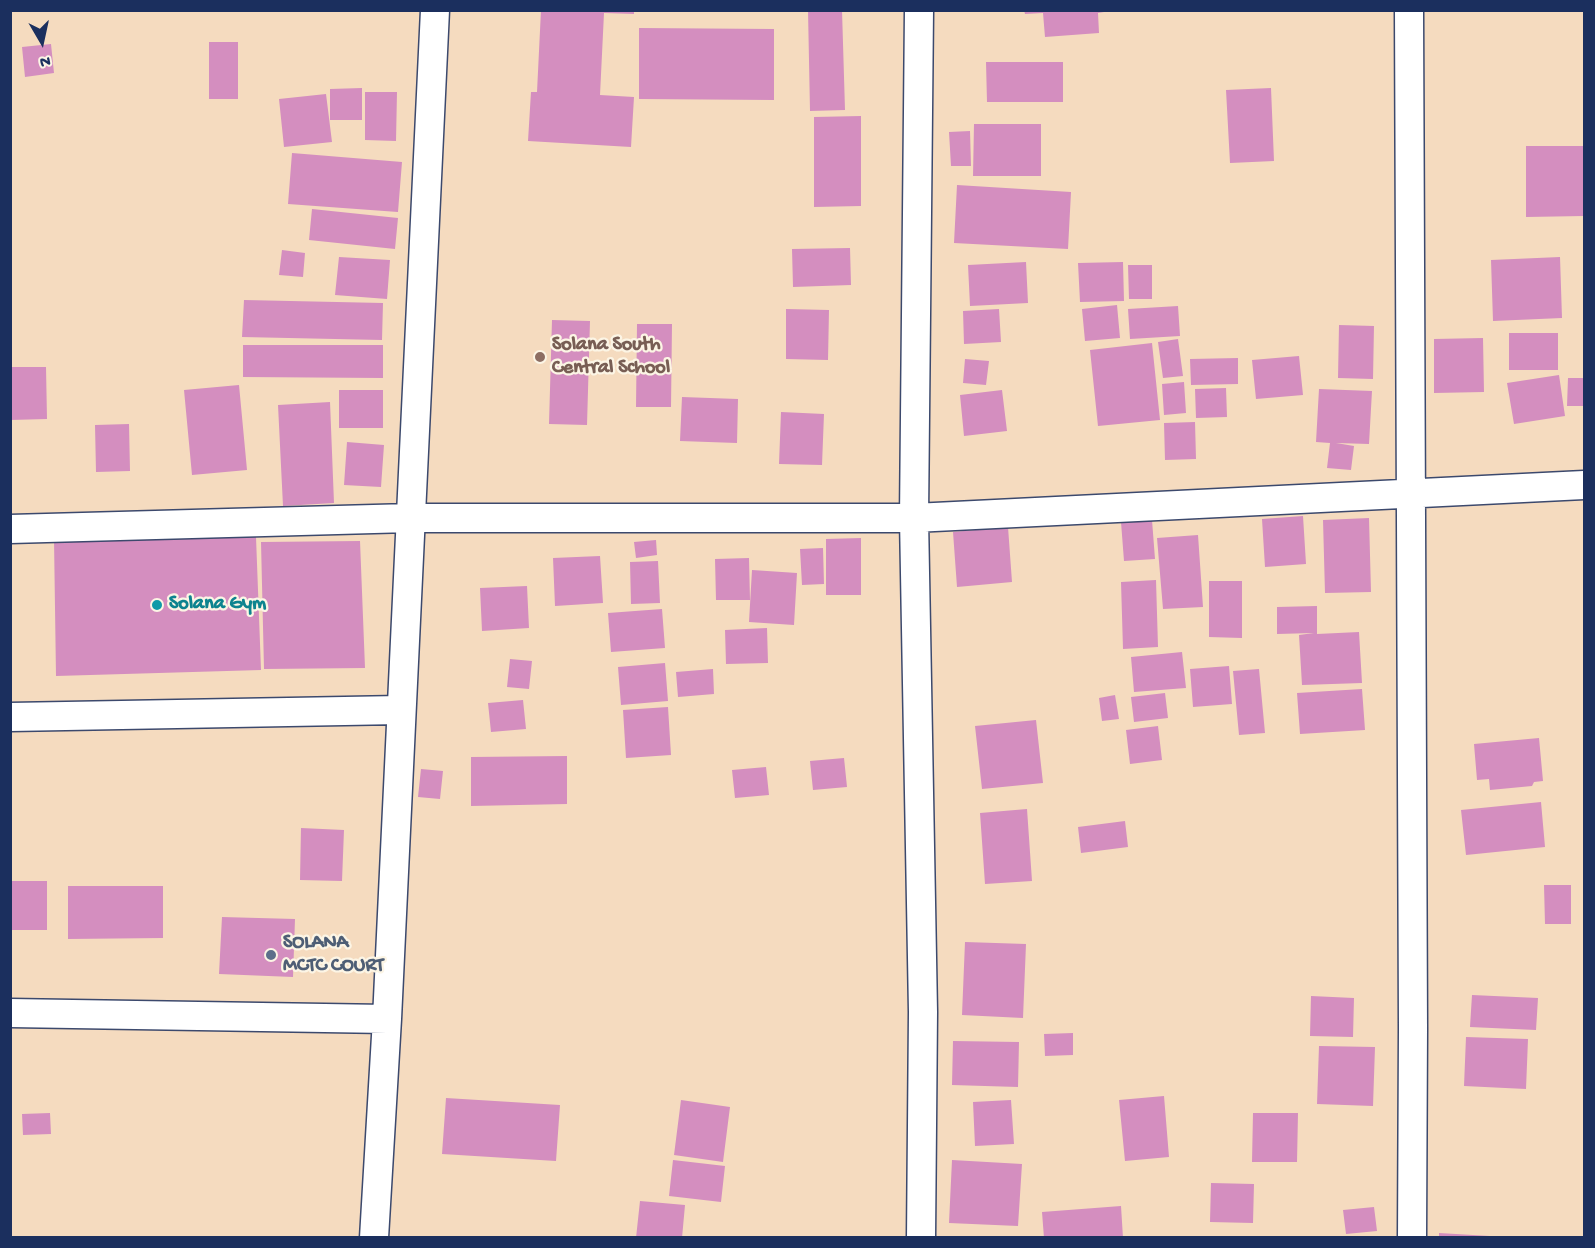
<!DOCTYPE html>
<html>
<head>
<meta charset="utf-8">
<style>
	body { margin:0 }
	#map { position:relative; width:1595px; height:1248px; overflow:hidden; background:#f5dbbf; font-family:"Gochi Hand",sans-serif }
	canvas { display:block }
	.frame { position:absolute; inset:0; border:12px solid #1b2f5e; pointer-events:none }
	.north { position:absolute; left:12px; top:12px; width:60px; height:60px; -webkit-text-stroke:4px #fcf5e5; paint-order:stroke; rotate:171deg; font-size:16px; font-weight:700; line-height:24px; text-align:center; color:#1b2f5e }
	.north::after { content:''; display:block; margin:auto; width:21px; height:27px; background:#1b2f5e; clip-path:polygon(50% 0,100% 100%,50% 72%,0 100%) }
</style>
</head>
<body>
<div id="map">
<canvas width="1595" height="1248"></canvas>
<div class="frame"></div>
<div class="north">N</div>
</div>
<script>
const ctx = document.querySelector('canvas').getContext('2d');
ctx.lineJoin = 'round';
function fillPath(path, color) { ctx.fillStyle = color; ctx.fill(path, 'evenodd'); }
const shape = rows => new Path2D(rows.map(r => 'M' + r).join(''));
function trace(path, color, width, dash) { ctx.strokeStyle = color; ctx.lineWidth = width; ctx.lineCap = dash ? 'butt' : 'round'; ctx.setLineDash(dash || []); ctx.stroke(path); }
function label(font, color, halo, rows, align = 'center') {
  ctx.font = font + ' "Gochi Hand",sans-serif'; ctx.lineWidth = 4.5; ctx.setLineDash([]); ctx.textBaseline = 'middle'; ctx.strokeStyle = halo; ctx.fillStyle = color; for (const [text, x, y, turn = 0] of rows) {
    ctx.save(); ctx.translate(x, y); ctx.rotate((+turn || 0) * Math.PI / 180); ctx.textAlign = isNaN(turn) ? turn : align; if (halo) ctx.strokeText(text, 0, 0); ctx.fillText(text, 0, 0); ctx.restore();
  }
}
fillPath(shape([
	[541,10,634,10,634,14,604,13,600,95,634,97,631,147,528,141,531,92,537,92],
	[808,10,842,10,845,110,810,111],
	[1024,10,1104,10,1104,12,1098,13,1099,33,1045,37,1043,13,1025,14],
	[639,28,774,29,774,100,639,99],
	[209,42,238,42,238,99,209,99],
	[51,44,54,73,25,77,22,47],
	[986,62,1063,62,1063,102,987,102],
	[362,88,362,120,330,120,330,89],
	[1271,88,1274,161,1230,163,1226,90],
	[365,92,397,92,396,141,365,140],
	[326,94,332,142,284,147,279,99],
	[861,116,861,206,814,207,814,117],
	[974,124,1041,124,1041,176,973,176],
	[970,131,971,166,951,166,949,132],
	[1526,146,1584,146,1584,216,1526,217],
	[292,153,402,162,398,212,288,204],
	[957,185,1071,192,1068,249,954,243],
	[312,209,398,218,395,249,309,240],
	[850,248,851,285,793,287,792,249],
	[282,250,305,253,303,277,279,275],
	[339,257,390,260,387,299,335,295],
	[1560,257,1562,318,1493,321,1491,260],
	[1026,262,1028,303,970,306,968,265],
	[1123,262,1124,301,1080,302,1078,263],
	[1128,265,1152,265,1152,299,1129,299],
	[244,300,383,303,382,340,242,337],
	[1117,305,1120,338,1085,341,1082,309],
	[1178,306,1180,336,1130,339,1128,309],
	[786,309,829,310,828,360,786,359],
	[999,309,1001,342,964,344,963,311],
	[552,320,590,321,587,425,549,424],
	[637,324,672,324,671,407,636,407],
	[1339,325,1374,326,1373,379,1338,378],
	[1509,333,1558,333,1558,370,1509,370],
	[1483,338,1484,392,1434,393,1434,339],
	[1178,339,1183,376,1163,378,1158,342],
	[1152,343,1160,420,1098,426,1090,350],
	[243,345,383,345,383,378,243,377],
	[1299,356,1303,395,1256,399,1252,360],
	[1238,358,1238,384,1191,385,1190,359],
	[965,359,989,361,986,385,963,383],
	[10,367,46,367,47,419,10,420],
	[1559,375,1565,416,1514,424,1507,383],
	[1568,378,1584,378,1584,406,1567,406],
	[1184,382,1186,413,1164,415,1162,384],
	[239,385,247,470,192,475,184,390],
	[1226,388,1227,417,1196,418,1195,389],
	[1319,389,1372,391,1369,444,1336,443,1354,446,1351,470,1327,468,1330,443,1316,442],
	[339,390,383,390,383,428,339,428],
	[1002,390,1007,431,964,436,960,395],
	[682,397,738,399,737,443,680,441],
	[330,402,334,503,283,506,278,405],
	[781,412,824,414,822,465,779,464],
	[1195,422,1196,459,1165,460,1164,423],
	[129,424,130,471,96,472,95,425],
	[347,442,384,445,381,487,344,485],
	[1303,516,1306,564,1265,567,1262,519],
	[1369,518,1371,592,1325,593,1323,520],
	[1152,520,1155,559,1124,561,1121,522],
	[1008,527,1012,582,957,587,953,532],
	[1198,535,1203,607,1163,609,1157,538],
	[256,537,261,670,56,676,54,539],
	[861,538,861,595,826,595,826,539],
	[656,540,657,555,636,558,634,542],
	[360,541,365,668,264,669,261,542],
	[823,548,824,584,802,585,800,549],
	[600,556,603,603,555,606,553,558],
	[749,558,750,600,716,600,715,559],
	[658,561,660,603,631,604,630,562],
	[752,570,797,573,794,625,749,622],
	[1156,580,1158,647,1123,649,1121,582],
	[1209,581,1242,581,1242,638,1209,637],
	[527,586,529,628,482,631,480,588],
	[1317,606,1317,634,1359,632,1362,683,1302,685,1299,635,1314,633,1277,634,1277,607],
	[662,609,665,648,611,652,608,613],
	[767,628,768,663,726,664,725,630],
	[1182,652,1186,688,1134,692,1131,657],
	[510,659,532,661,529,689,507,687],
	[665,663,668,701,621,705,618,667],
	[1229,666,1232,704,1193,707,1190,669],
	[713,669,714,694,678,697,676,672],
	[1259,669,1265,733,1239,735,1233,671],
	[1362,689,1365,730,1300,734,1297,693],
	[1165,693,1168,718,1134,722,1131,697],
	[1115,695,1119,719,1102,721,1099,698],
	[523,700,526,729,491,732,488,703],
	[668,707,671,755,626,758,623,710],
	[1036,720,1043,783,982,789,975,726],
	[1158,726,1162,760,1130,764,1126,730],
	[1539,738,1543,781,1534,782,1532,786,1490,790,1489,779,1477,780,1474,744],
	[567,756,567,804,471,806,471,757],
	[844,758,847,787,813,790,810,761],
	[766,767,769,795,735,798,732,770],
	[421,769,443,771,440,799,418,797],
	[1541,802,1545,847,1466,855,1461,810],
	[1027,809,1032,881,985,884,980,813],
	[1125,821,1128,847,1081,853,1078,827],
	[301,828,344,830,342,881,300,880],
	[10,881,47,881,47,930,10,930],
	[1544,885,1571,885,1571,924,1545,924],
	[68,886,163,886,163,938,68,939],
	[222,917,295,919,293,977,219,974],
	[965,942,1026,944,1023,1018,962,1015],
	[1472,995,1538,998,1536,1030,1470,1027],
	[1311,996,1354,998,1353,1037,1310,1036],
	[1073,1033,1073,1055,1045,1056,1044,1034],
	[1466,1037,1528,1039,1526,1089,1464,1086],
	[953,1041,1019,1042,1018,1087,952,1085],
	[1319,1046,1375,1047,1373,1106,1317,1104],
	[1164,1096,1169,1157,1125,1161,1119,1100],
	[446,1098,560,1105,556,1161,442,1154],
	[681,1100,730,1107,723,1162,674,1155],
	[1011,1100,1014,1144,975,1146,973,1102],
	[50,1113,51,1134,23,1135,22,1114],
	[1253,1113,1298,1113,1297,1162,1252,1162],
	[673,1160,725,1166,721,1202,669,1196],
	[952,1160,1022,1164,1018,1226,949,1223],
	[1211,1183,1254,1184,1253,1223,1210,1222],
	[640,1201,685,1205,682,1238,636,1238],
	[1121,1206,1123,1238,1044,1238,1042,1212],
	[1374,1207,1377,1231,1346,1234,1343,1210],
	[1439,1233,1490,1236,1490,1238,1439,1238]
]), '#d48ebf');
const minor = shape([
	[919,10,914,518,923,1012,921,1238],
	[1409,10,1413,1029,1412,1238],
	[10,529,410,518,914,518,1584,485],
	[10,717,400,710],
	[10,1013,387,1019],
	[374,1238,387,1019,435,10]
]);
trace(minor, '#3c496d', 31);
trace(minor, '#fff', 28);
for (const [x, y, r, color] of [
	[540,357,6,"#8d6e63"],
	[157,605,6,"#0f9aa8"],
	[271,955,6,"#5c6f8a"]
]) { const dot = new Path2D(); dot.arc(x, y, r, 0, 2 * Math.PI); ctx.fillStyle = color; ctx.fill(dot); trace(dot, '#fcf5e5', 2); }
label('bold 20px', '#785e54', '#fcf5e5', [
	["Solana South",552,346],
	["Central School",552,369]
], 'left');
label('bold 20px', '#0d838f', '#fcf5e5', [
	["Solana Gym",169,605]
], 'left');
label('bold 20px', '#4e5e75', '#fcf5e5', [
	["SOLANA",283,944],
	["MCTC COURT",283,967]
], 'left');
</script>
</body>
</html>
